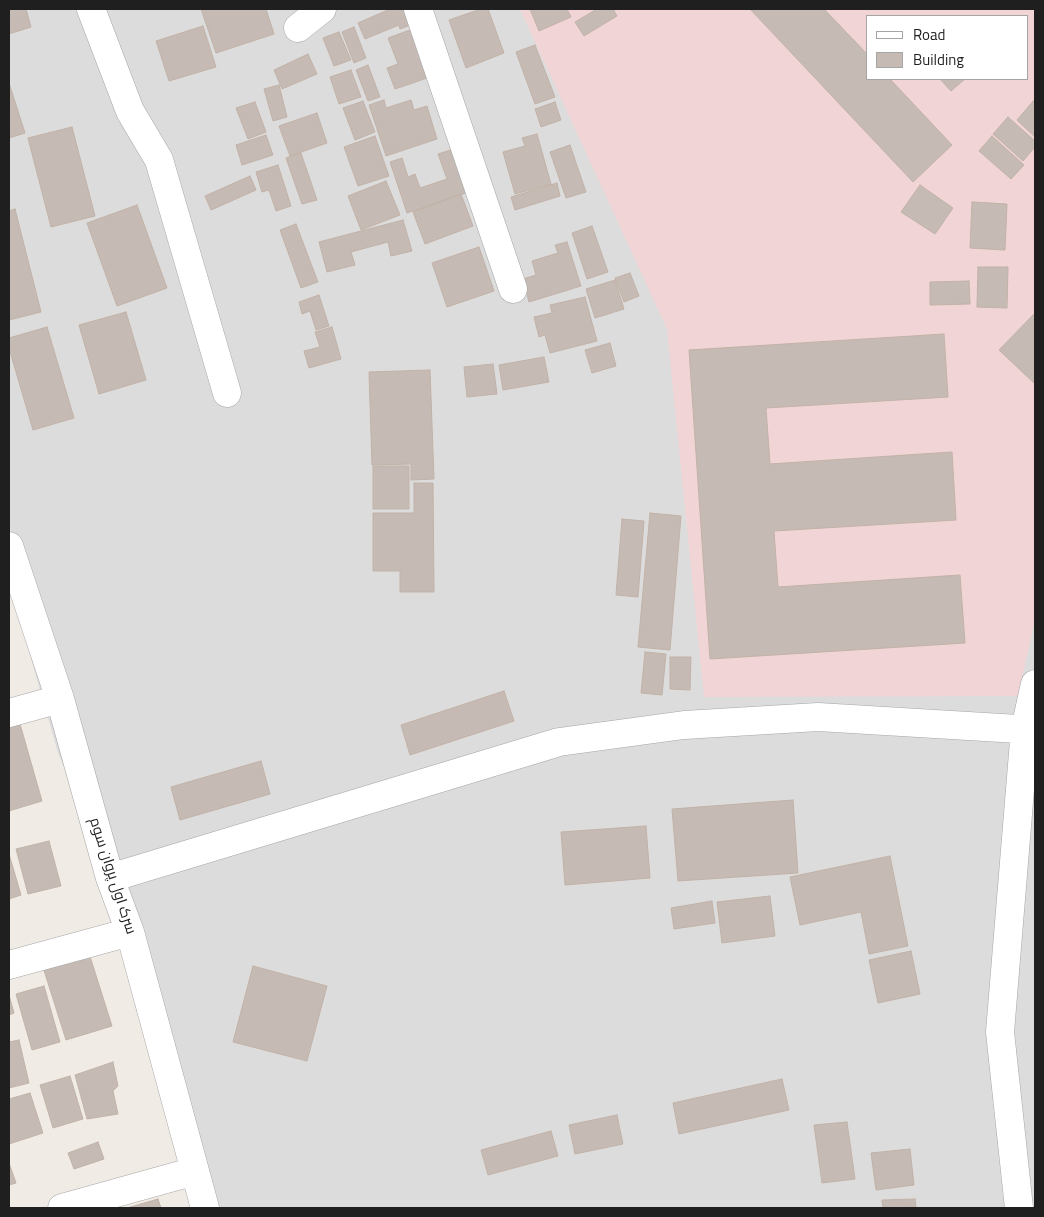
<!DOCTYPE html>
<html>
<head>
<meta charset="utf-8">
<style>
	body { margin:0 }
	#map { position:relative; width:1044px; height:1217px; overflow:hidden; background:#f0ece5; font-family:"Titillium Web",sans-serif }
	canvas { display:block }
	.frame { position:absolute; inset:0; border:10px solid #1f1f1f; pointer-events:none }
	.legend { position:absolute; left:866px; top:15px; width:162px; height:65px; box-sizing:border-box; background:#fff; border:1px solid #a5a5a5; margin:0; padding:6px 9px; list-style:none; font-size:15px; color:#1f1f1f }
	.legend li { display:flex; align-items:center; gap:10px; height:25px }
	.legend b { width:25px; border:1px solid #a5a5a5 }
</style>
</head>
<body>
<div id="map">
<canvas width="1044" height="1217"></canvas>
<div class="frame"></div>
<ul class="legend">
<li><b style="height:6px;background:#fff"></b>Road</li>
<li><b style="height:14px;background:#c5bbb4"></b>Building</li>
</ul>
</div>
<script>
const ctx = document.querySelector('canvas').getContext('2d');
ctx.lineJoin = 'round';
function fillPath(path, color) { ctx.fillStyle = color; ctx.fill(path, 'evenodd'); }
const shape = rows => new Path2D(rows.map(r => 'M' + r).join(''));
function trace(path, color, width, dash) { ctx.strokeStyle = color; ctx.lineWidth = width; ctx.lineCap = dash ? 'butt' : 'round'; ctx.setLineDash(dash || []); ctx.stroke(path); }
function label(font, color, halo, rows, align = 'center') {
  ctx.font = font + ' "Titillium Web",Cairo,sans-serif'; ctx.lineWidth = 5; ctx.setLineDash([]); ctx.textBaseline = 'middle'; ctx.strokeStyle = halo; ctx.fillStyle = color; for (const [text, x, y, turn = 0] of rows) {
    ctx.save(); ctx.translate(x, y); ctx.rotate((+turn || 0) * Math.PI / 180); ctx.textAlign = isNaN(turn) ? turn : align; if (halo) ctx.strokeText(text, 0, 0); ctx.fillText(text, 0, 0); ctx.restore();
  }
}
fillPath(shape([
	[9,9,1035,9,1035,1208,201,1208,110,878,58,753,9,582],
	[868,16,1028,16,1028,79,868,79]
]), '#dddcdc');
fillPath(shape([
	[520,9,1035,9,1035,619,1018,696,704,697,667,329],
	[868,16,1028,16,1028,79,868,79]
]), '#f1d4d5');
const building = shape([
	[9,9,26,9,31,27,9,34,9,9],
	[201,9,266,9,274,34,216,53,201,9],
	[390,9,413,9,418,22,400,29,399,25,365,39,358,23,390,9],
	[481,9,488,9,504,53,466,68,449,20,481,9],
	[530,9,567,9,571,17,539,31,530,9],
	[597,9,613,9,617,16,584,36,575,22,597,9],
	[750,9,824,9,868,55,868,79,890,79,952,145,913,182,750,9],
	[203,26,216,67,169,81,156,41,203,26],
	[421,26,439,74,395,89,387,68,398,64,388,38,421,26],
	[354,27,366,58,354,63,342,32,354,27],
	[339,32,351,60,334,66,323,38,339,32],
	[535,45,555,97,535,104,516,52,535,45],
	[308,54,317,74,282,89,274,70,308,54],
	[368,65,380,97,368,101,356,70,368,65],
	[351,70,361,97,339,104,330,77,351,70],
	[940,79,965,79,951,91,940,79],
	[9,83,25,133,9,138,9,83],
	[279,85,287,117,273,121,264,89,279,85],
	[1035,99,1035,137,1017,120,1035,99],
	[384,100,386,108,411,100,414,110,427,106,437,139,386,156,369,105,384,100],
	[363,101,375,132,355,140,343,108,363,101],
	[255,102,266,132,248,139,236,108,255,102],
	[555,102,561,120,541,127,535,109,555,102],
	[317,113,327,143,290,156,279,126,317,113],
	[1008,117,1035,141,1035,147,1023,161,993,134,1008,117],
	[72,127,95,216,51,227,28,138,72,127],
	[537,134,551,184,515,194,503,152,525,146,522,138,537,134],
	[266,135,273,155,242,165,236,145,266,135],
	[375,136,389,176,358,186,344,147,375,136],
	[992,136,1024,165,1011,179,979,151,992,136],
	[570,145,586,192,566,198,550,152,570,145],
	[454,149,469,192,407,213,390,162,402,158,408,177,415,174,420,188,447,179,438,154,454,149],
	[301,153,317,200,302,204,286,158,301,153],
	[278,165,291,206,276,211,269,190,262,192,256,172,278,165],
	[250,176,256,190,211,210,205,196,250,176],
	[386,181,400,215,361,230,348,196,386,181],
	[557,183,560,196,515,210,511,197,557,183],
	[920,185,953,208,935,234,901,212,920,185],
	[461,194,473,226,425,244,413,212,461,194],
	[972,202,1007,204,1005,250,970,248,972,202],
	[137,205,167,288,117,306,87,223,137,205],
	[15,209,41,312,9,320,9,211,15,209],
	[403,220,412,251,391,256,388,242,351,252,355,265,327,272,319,242,403,220],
	[296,224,318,282,301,288,280,230,296,224],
	[592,226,608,272,587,279,572,233,592,226],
	[567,242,581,286,529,302,523,279,536,275,532,261,558,253,555,245,567,242],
	[479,247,494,291,447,307,432,263,479,247],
	[978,267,1008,267,1007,308,977,307,978,267],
	[630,273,639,296,624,302,615,278,630,273],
	[615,280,624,309,595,318,586,289,615,280],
	[969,281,970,304,930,305,930,282,969,281],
	[319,295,329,326,316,330,310,311,302,314,299,302,319,295],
	[585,297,597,341,550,353,545,335,539,337,534,317,552,313,550,305,585,297],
	[126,312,146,380,99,394,79,325,126,312],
	[1035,313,1035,384,999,350,1035,313],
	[47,327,74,418,33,430,9,348,9,338,47,327],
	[332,327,341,359,309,368,304,351,320,347,315,332,332,327],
	[944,334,948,397,766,408,770,464,952,452,956,520,774,531,778,587,960,575,965,643,710,659,689,350,944,334],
	[610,343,616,366,592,373,585,350,610,343],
	[544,357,549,382,503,390,499,365,544,357],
	[493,364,497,394,467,397,464,367,493,364],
	[430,370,434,479,411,480,411,464,372,465,369,372,430,370],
	[373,466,409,466,409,509,373,509,373,466],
	[414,483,433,483,434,592,400,592,400,571,373,571,373,513,414,513,414,483],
	[650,513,681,516,670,650,638,647,650,513],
	[622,519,644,521,638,597,616,595,622,519],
	[645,652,666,654,662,695,641,693,645,652],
	[670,657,691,657,690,690,670,689,670,657],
	[504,691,514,721,410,755,401,725,504,691],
	[18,717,42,801,9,811,9,720,18,717],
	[261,761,270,794,180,820,171,787,261,761],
	[793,800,798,873,678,881,672,809,793,800],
	[646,826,650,878,565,885,561,832,646,826],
	[49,841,61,886,28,894,16,849,49,841],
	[9,854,21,895,9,899,9,854],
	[890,856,908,946,869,954,861,912,800,925,790,877,890,856],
	[770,896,775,936,722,943,717,902,770,896],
	[712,901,715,923,674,929,671,908,712,901],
	[88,950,112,1026,66,1040,42,964,88,950],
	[911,951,920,994,878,1003,869,960,911,951],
	[253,966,327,986,307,1061,233,1042,253,966],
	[44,986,60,1042,32,1050,16,994,44,986],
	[9,995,14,1013,9,1015,9,995],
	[19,1040,29,1083,9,1088,9,1042,19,1040],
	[113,1062,118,1086,113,1091,118,1114,87,1119,75,1075,113,1062],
	[70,1076,83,1119,53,1128,40,1085,70,1076],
	[782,1079,789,1110,679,1134,673,1103,782,1079],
	[30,1093,43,1133,9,1144,9,1099,30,1093],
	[617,1115,623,1144,575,1154,569,1125,617,1115],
	[847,1122,855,1179,822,1183,814,1125,847,1122],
	[551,1131,558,1156,488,1175,481,1150,551,1131],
	[98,1142,104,1159,74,1169,68,1153,98,1142],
	[910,1149,914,1185,876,1190,871,1153,910,1149],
	[9,1163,16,1183,9,1185,9,1163],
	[158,1199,161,1208,127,1208,158,1199],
	[915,1199,916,1208,883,1208,882,1200,915,1199]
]);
fillPath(building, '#c5bbb4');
trace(building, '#c2b2a7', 1);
const minor = shape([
	[91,9,130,111,159,160,227,393],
	[418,9,513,289],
	[298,28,322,9],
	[9,546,60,699,110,878,130,932,205,1208],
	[9,713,60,699],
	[110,878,559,742,684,725,818,717,1035,730],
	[9,965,130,932],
	[62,1208,195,1171],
	[1019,1208,1000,1032,1025,729,1035,684]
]);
trace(minor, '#a6a6a6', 29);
trace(minor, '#fff', 28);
label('15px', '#1f1f1f', '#fff', [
	["سرک اول پروان سوم",112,876,72]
]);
</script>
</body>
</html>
